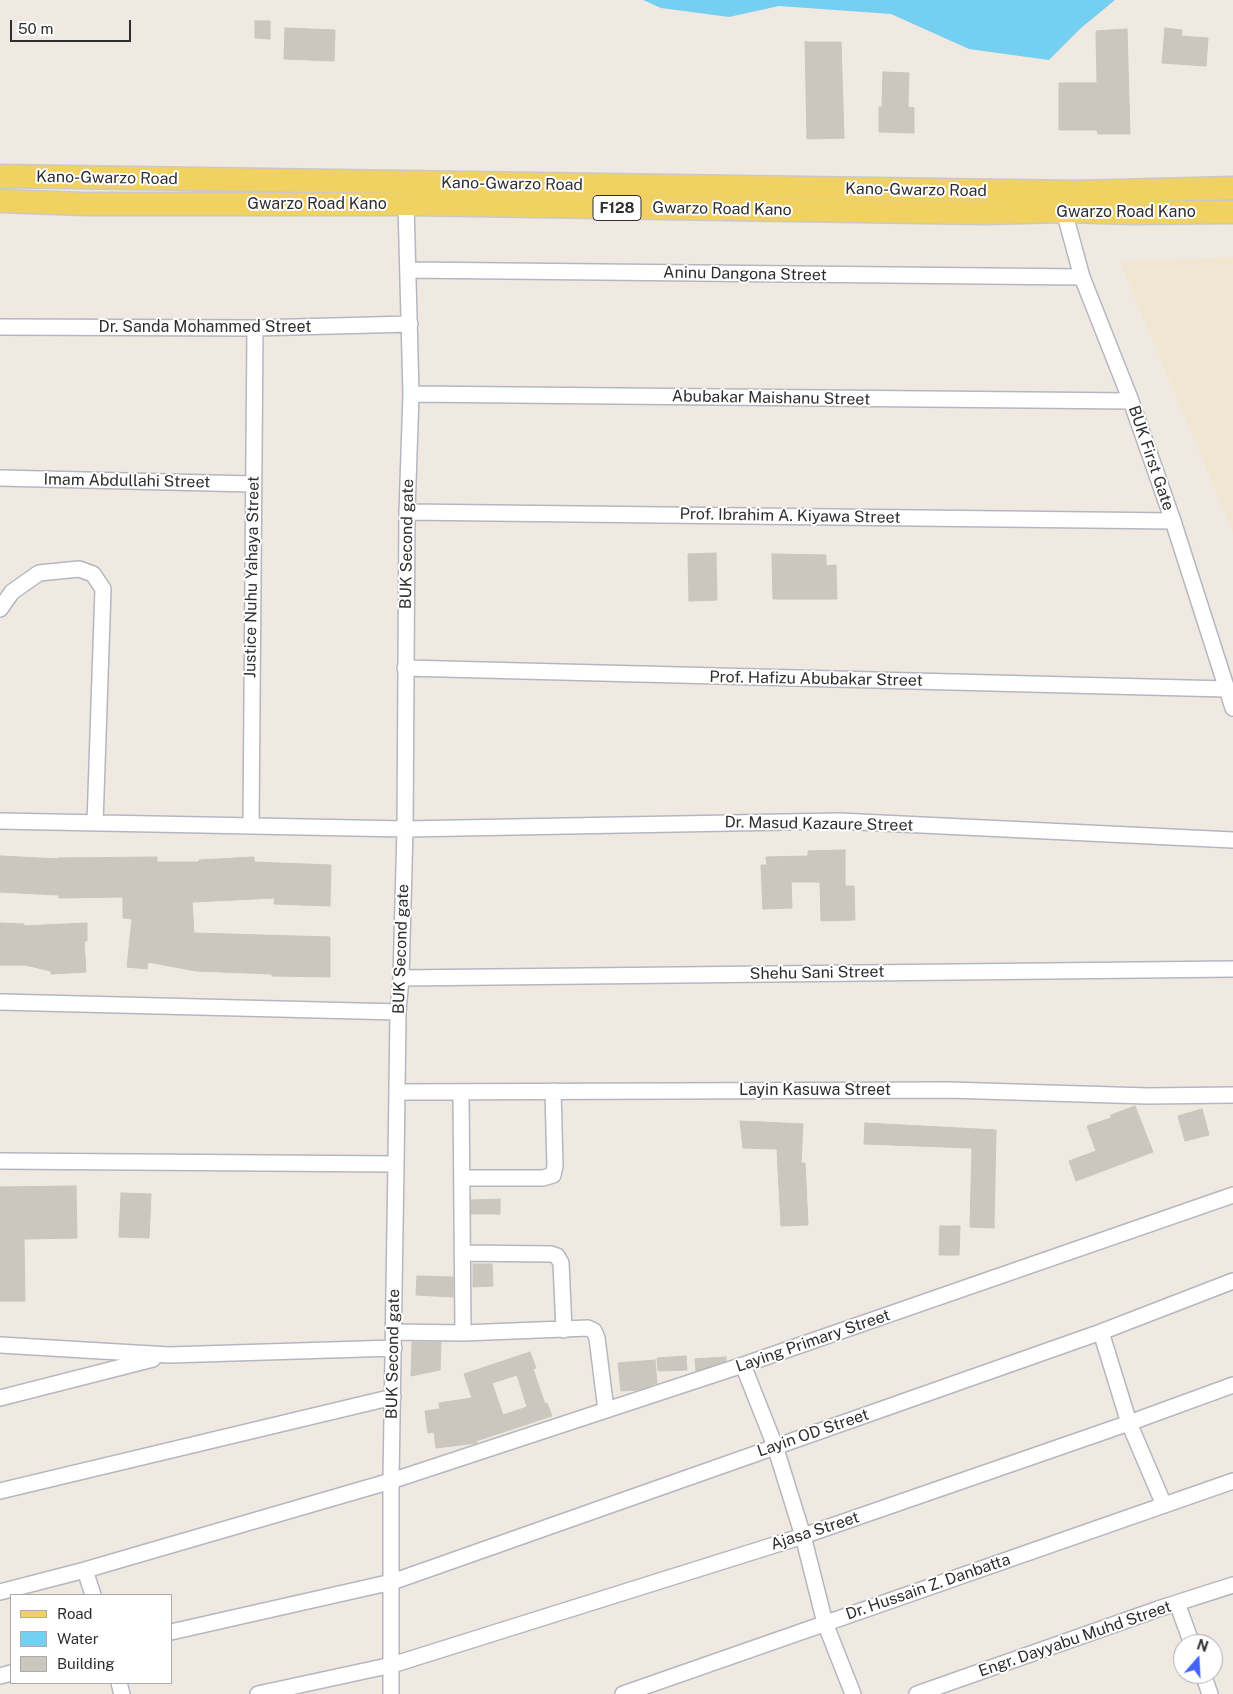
<!DOCTYPE html>
<html>
<head>
<meta charset="utf-8">
<style>
	body { margin:0 }
	#map { position:relative; width:1233px; height:1694px; overflow:hidden; background:#efe9e1; font-family:"Public Sans",sans-serif }
	canvas { display:block }
	.legend { position:absolute; left:10px; top:1594px; width:162px; height:90px; box-sizing:border-box; background:#fff; border:1px solid #ababab; margin:0; padding:6px 9px; list-style:none; font-size:15px; color:#2e2e2e }
	.legend li { display:flex; align-items:center; gap:10px; height:25px }
	.legend b { width:25px; border:1px solid #ababab }
	.north { position:absolute; left:1173px; top:1634px; width:50px; height:50px; box-sizing:border-box; background:#fff; border:1px solid #ababab; border-radius:50%; rotate:19deg; font-size:14px; font-weight:700; line-height:20px; text-align:center; color:#2e2e2e }
	.north::after { content:''; display:block; margin:auto; width:18px; height:22px; background:#4264fb; clip-path:polygon(50% 0,100% 100%,50% 72%,0 100%) }
	.scale { position:absolute; left:10px; top:20px; width:121px; height:22px; box-sizing:border-box; border:2px solid #2e2e2e; border-top:0; padding-left:6px; font-size:15px; line-height:18px; white-space:nowrap; color:#2e2e2e; -webkit-text-stroke:4px #fff; paint-order:stroke }
</style>
</head>
<body>
<div id="map">
<canvas width="1233" height="1694"></canvas>
<ul class="legend">
<li><b style="height:6px;background:#f2d163"></b>Road</li>
<li><b style="height:14px;background:#75cff0"></b>Water</li>
<li><b style="height:14px;background:#cbc7bf"></b>Building</li>
</ul>
<div class="north">N</div>
<div class="scale">50 m</div>
</div>
<script>
const ctx = document.querySelector('canvas').getContext('2d');
ctx.lineJoin = 'round';
function fillPath(path, color) { ctx.fillStyle = color; ctx.fill(path, 'evenodd'); }
const shape = rows => new Path2D(rows.map(r => 'M' + r).join(''));
function trace(path, color, width, dash) { ctx.strokeStyle = color; ctx.lineWidth = width; ctx.lineCap = dash ? 'butt' : 'round'; ctx.setLineDash(dash || []); ctx.stroke(path); }
function label(font, color, halo, rows, align = 'center') {
  ctx.font = font + ' "Public Sans",sans-serif'; ctx.lineWidth = 4; ctx.setLineDash([]); ctx.textBaseline = 'middle'; ctx.strokeStyle = halo; ctx.fillStyle = color; for (const [text, x, y, turn = 0] of rows) {
    ctx.save(); ctx.translate(x, y); ctx.rotate((+turn || 0) * Math.PI / 180); ctx.textAlign = isNaN(turn) ? turn : align; if (halo) ctx.strokeText(text, 0, 0); ctx.fillText(text, 0, 0); ctx.restore();
  }
}
fillPath(shape([
	[1233,257,1233,532,1120,262]
]), '#f0e6d1');
fillPath(shape([
	[643,0,1115,0,1081,28,1049,60,969,49,891,14,779,6,729,17,661,8]
]), '#75cff0');
const building = shape([
	[255,21,270,21,270,39,255,38,255,21],
	[285,28,335,30,334,61,284,59,285,28],
	[1165,28,1182,30,1181,36,1208,38,1206,66,1162,63,1165,28],
	[1127,29,1130,134,1098,134,1097,130,1059,130,1059,83,1097,83,1096,31,1127,29],
	[805,42,841,42,844,138,807,139,805,42],
	[883,72,909,73,908,107,914,108,914,133,879,132,879,107,882,107,883,72],
	[716,553,717,600,689,601,688,554,716,553],
	[772,554,826,555,826,566,836,565,837,599,773,599,772,554],
	[845,850,845,886,854,886,855,920,821,921,820,882,791,882,792,908,763,909,761,865,767,865,766,857,808,856,808,851,845,850],
	[0,856,58,859,58,858,157,857,157,862,199,862,199,860,254,857,254,862,331,865,330,906,274,904,275,898,192,902,194,933,330,937,330,977,272,976,272,974,196,971,148,962,147,969,127,967,132,919,123,918,123,897,59,898,59,895,0,892,0,856],
	[0,923,24,924,24,926,87,923,87,941,84,941,86,972,51,974,51,971,25,965,0,965,0,923],
	[1135,1106,1153,1152,1076,1181,1069,1161,1096,1151,1087,1126,1111,1118,1111,1115,1135,1106],
	[1202,1109,1209,1135,1185,1141,1178,1116,1202,1109],
	[740,1121,803,1124,801,1163,805,1163,808,1225,781,1226,777,1149,743,1148,740,1121],
	[865,1123,996,1130,994,1228,970,1227,972,1148,864,1144,865,1123],
	[76,1186,77,1238,24,1239,25,1301,0,1301,0,1187,76,1186],
	[121,1193,151,1194,149,1238,119,1237,121,1193],
	[500,1199,500,1214,471,1214,471,1200,500,1199],
	[940,1226,960,1226,959,1255,939,1255,940,1226],
	[473,1264,492,1264,493,1286,473,1287,473,1264],
	[417,1276,453,1277,453,1297,416,1295,417,1276],
	[412,1342,441,1342,440,1370,411,1376,412,1342],
	[530,1352,536,1368,533,1369,545,1404,547,1403,552,1416,476,1441,477,1443,436,1448,434,1432,428,1433,425,1411,440,1409,439,1403,472,1398,464,1374,530,1352],
	[517,1375,527,1407,503,1415,492,1383,517,1375],
	[686,1356,687,1370,658,1371,657,1358,686,1356],
	[726,1357,726,1361,696,1371,695,1359,726,1357],
	[655,1360,657,1383,638,1390,621,1391,618,1363,655,1360]
]);
fillPath(building, '#cbc7bf');
trace(building, '#cbc5ba', 1);
const street = shape([
	[1064,211,1082,277,1131,401,1173,521,1233,708],
	[408,270,1082,277],
	[0,327,255,328,410,324],
	[411,394,1131,401],
	[0,478,253,484],
	[407,512,1173,521],
	[0,609,12,592,39,573,79,569,93,574,103,589,95,823],
	[405,668,1226,689],
	[0,821,405,829,839,821,1233,840],
	[251,825,255,328],
	[401,978,1233,969],
	[0,1002,398,1012],
	[397,1092,948,1090,1148,1096,1233,1095],
	[461,1093,463,1333],
	[0,1161,396,1164],
	[462,1178,543,1178,553,1175,555,1166,553,1091],
	[462,1253,551,1254,557,1256,561,1263,564,1330],
	[394,1332,463,1333,588,1328,594,1331,597,1338,606,1410],
	[1101,1332,1129,1423,1164,1505],
	[0,1345,169,1355,394,1348],
	[743,1365,775,1446,803,1536,825,1623,853,1694],
	[0,1398,153,1359],
	[0,1491,393,1397],
	[85,1570,93,1595],
	[0,1592,85,1570,391,1481,743,1365,1233,1195],
	[1177,1603,1192,1644],
	[171,1632,392,1582,1101,1332,1233,1281],
	[1203,1674,1210,1694],
	[0,1676,11,1673],
	[119,1683,122,1694],
	[258,1694,392,1665,803,1536,1129,1423,1233,1385],
	[391,1694,391,1481,396,1164,398,1012,401,978,405,829,407,512,411,394,406,204],
	[623,1694,1233,1481],
	[917,1694,1158,1609,1233,1585]
]);
const primary = shape([
	[0,176,1077,192,1233,188],
	[0,201,84,204,406,204,986,213,1064,211,1133,213,1233,212]
]);
trace(street, '#b4b7c1', 18);
trace(primary, '#c9c9c9', 25);
trace(street, '#fff', 15);
trace(primary, '#f2d163', 22);
for (const [x, y, w] of [
	[617,208,48]
]) { const box = new Path2D(); box.roundRect(x - w / 2, y - 12.5, w, 25, 4); ctx.fillStyle = '#fff'; ctx.fill(box); trace(box, '#2e2e2e', 1); }
label('bold 15px', '#2e2e2e', null, [
	["F128",617,208]
]);
label('16px', '#2e2e2e', '#fff', [
	["Kano-Gwarzo Road",107,178,1],
	["Kano-Gwarzo Road",512,184,1],
	["Kano-Gwarzo Road",916,190,1],
	["Gwarzo Road Kano",317,204],
	["Gwarzo Road Kano",722,209,1],
	["Gwarzo Road Kano",1126,212],
	["Aninu Dangona Street",745,274,1],
	["Dr. Sanda Mohammed Street",205,327],
	["Abubakar Maishanu Street",771,398,1],
	["BUK First Gate",1151,458,71],
	["Imam Abdullahi Street",127,481,1],
	["Prof. Ibrahim A. Kiyawa Street",790,516,1],
	["BUK Second gate",407,544,-89],
	["Justice Nuhu Yahaya Street",252,577,-89],
	["Prof. Hafizu Abubakar Street",816,679,1],
	["Dr. Masud Kazaure Street",819,824,1],
	["BUK Second gate",401,949,-88],
	["Shehu Sani Street",817,973,-1],
	["Layin Kasuwa Street",815,1090],
	["Laying Primary Street",813,1341,-19],
	["BUK Second gate",393,1354,-89],
	["Layin OD Street",813,1433,-19],
	["Ajasa Street",815,1531,-18],
	["Dr. Hussain Z. Danbatta",928,1587,-19],
	["Engr. Dayyabu Muhd Street",1075,1639,-19]
]);
</script>
</body>
</html>
